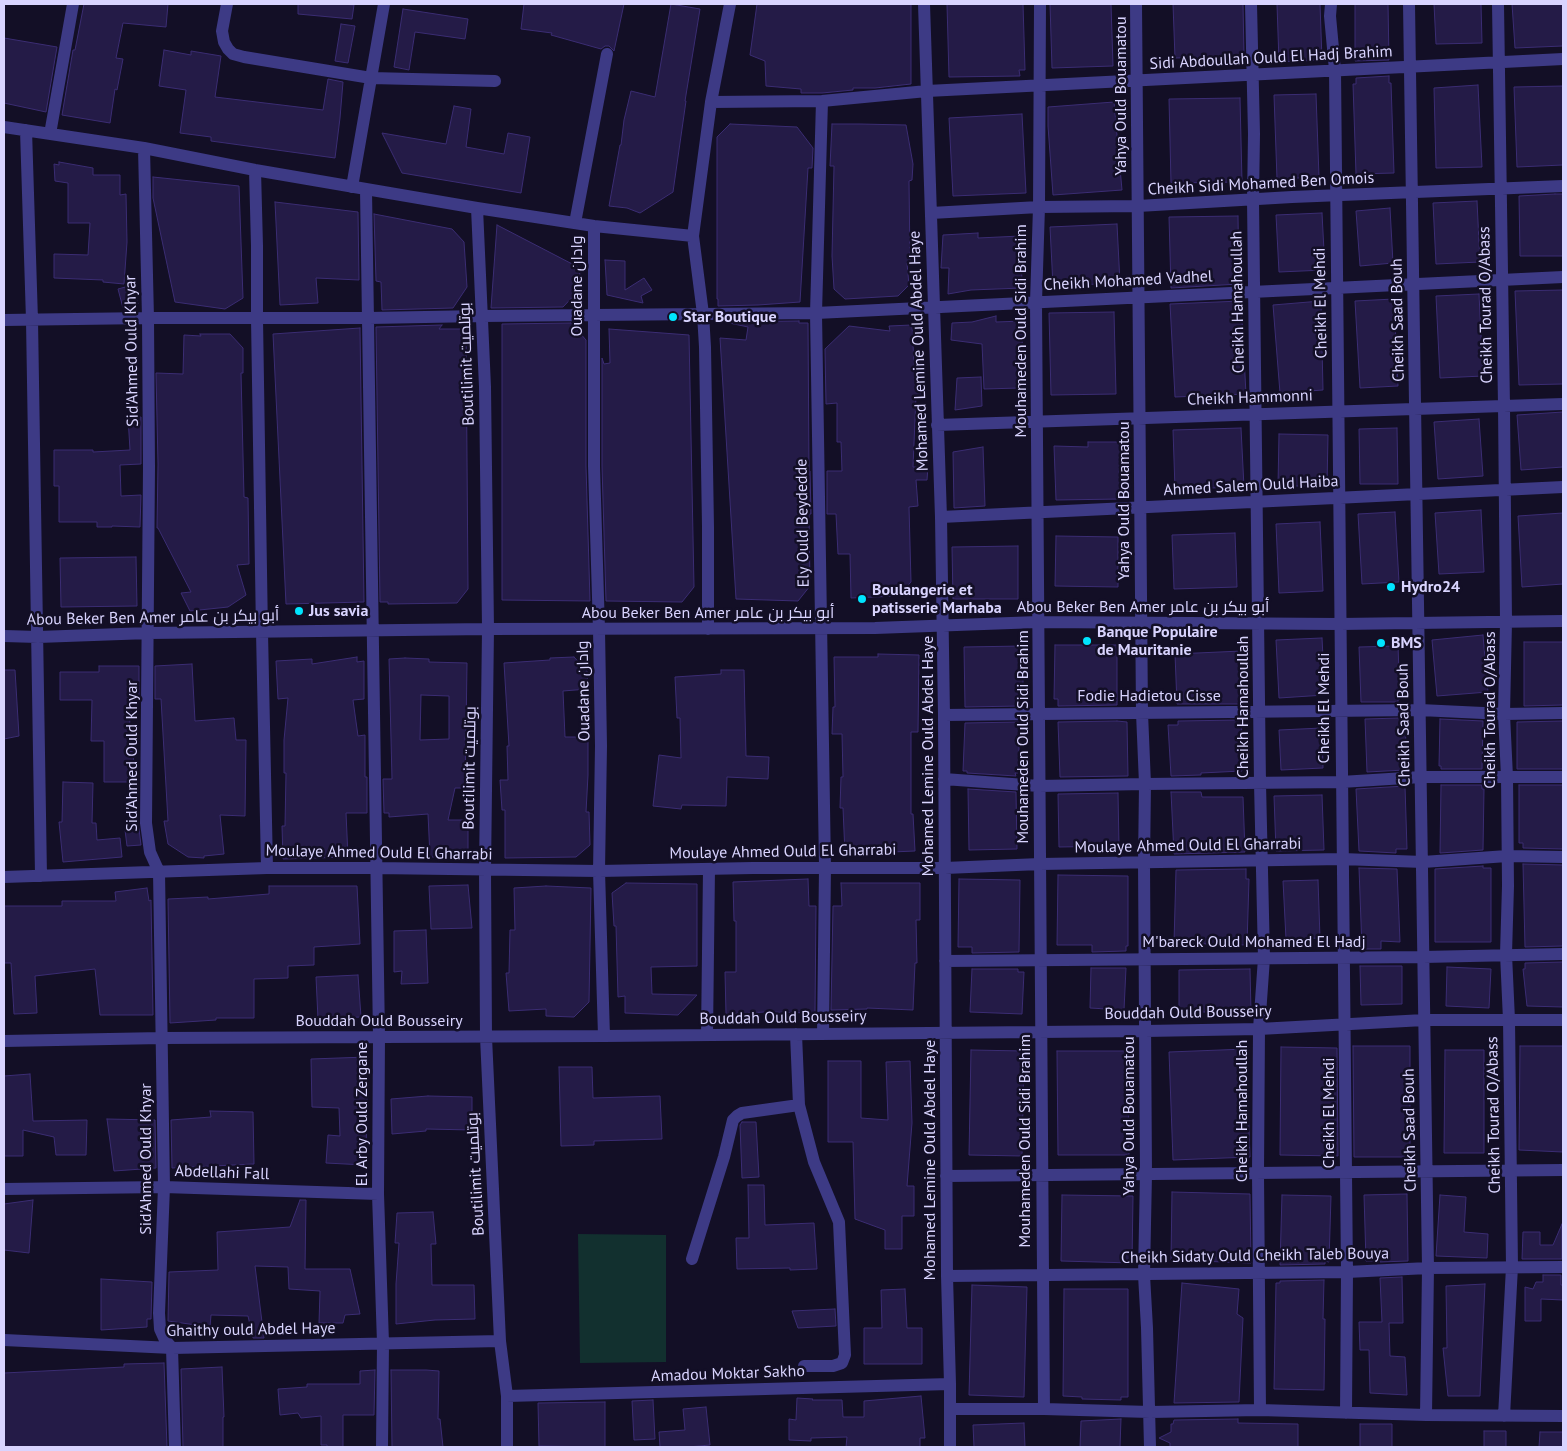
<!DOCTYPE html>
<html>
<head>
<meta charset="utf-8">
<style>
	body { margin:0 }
	#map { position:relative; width:1567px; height:1451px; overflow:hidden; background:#130f26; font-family:"PT Sans",sans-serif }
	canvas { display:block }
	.frame { position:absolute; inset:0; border:5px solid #d9d4ff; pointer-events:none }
</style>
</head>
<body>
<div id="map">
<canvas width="1567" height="1451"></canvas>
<div class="frame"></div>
</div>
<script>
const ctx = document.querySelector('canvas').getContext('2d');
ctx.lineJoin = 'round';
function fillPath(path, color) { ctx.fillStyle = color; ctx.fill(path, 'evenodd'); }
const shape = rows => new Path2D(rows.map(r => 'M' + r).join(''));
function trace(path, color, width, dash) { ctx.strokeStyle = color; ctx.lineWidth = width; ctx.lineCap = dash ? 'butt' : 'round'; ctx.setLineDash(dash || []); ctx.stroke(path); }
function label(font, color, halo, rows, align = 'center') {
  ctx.font = font + ' "PT Sans",Cairo,sans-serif'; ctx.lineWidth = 5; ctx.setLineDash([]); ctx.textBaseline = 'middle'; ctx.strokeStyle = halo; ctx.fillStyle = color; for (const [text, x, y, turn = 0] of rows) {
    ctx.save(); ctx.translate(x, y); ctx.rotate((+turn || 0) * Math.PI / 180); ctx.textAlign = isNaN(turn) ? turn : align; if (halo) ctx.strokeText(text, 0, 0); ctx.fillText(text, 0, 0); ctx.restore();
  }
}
fillPath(shape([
	[578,1234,666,1235,666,1362,580,1363]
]), '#12302f');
const building = shape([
	[84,4,168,4,166,27,123,23,116,58,123,59,117,90,115,89,110,123,62,115,73,50,75,50,84,4],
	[298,4,342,4,354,5,352,19,298,14,298,4],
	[524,4,624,4,614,51,609,46,605,46,601,49,551,35,552,33,521,29,524,4],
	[671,4,700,9,685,101,686,101,673,192,640,213,627,208,609,206,620,145,621,145,624,120,631,91,655,97,671,4],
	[757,4,911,4,911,84,875,88,853,88,853,90,822,93,801,93,801,89,766,86,765,61,750,55,757,4],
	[947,4,1023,4,1025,70,1019,70,1020,76,949,77,947,4],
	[1050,4,1111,4,1113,66,1052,68,1050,4],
	[1173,4,1243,4,1244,56,1175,58,1173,4],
	[1277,4,1320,4,1322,60,1279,62,1277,4],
	[1355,4,1388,4,1389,60,1355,61,1355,4],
	[1434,4,1481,4,1482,43,1436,44,1434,4],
	[1512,4,1563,4,1563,46,1515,48,1512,4],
	[403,9,468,19,465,39,415,32,409,70,394,67,403,9],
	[341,24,355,26,348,63,335,61,341,24],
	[4,38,57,47,46,112,4,103,4,38],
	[164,50,191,55,191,51,221,56,215,97,323,110,328,79,343,82,340,118,335,158,211,141,211,137,180,133,186,90,159,86,164,50],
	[1389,76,1389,83,1391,83,1394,173,1356,174,1353,84,1356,84,1356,78,1389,76],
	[1478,85,1482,167,1436,168,1434,88,1478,85],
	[1563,86,1563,165,1517,167,1514,87,1563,86],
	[1316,94,1319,177,1277,179,1274,95,1316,94],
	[1240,98,1242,182,1171,183,1169,99,1240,98],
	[1114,102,1122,190,1053,195,1048,126,1048,107,1114,102],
	[454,106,471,109,466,147,504,154,508,133,530,137,521,193,402,173,382,133,446,144,454,106],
	[1022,114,1026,193,953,196,949,118,1022,114],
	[730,124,797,127,813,148,812,168,808,168,800,302,758,305,718,306,718,299,717,299,717,137,730,124],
	[832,124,860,124,906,125,913,164,912,180,909,181,910,263,907,263,909,285,898,296,845,299,834,289,832,256,834,166,830,166,832,124],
	[59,162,93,168,93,175,120,175,120,195,126,194,127,242,124,284,103,282,103,280,54,278,54,254,88,255,90,223,68,223,68,183,55,181,54,164,59,165,59,162],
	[153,177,239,186,243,298,225,309,175,302,153,198,153,177],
	[1555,194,1563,194,1563,256,1520,256,1519,196,1555,194],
	[1477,201,1480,262,1436,264,1433,203,1477,201],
	[275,202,358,212,359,280,316,278,318,303,280,305,275,202],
	[1390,208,1393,263,1360,266,1356,211,1390,208],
	[1322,213,1325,270,1279,272,1276,215,1322,213],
	[374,214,452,229,464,242,467,287,453,308,382,310,381,282,376,281,374,214],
	[1238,216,1239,284,1171,288,1169,217,1238,216],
	[1117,224,1120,283,1053,286,1050,227,1117,224],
	[497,225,578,267,583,286,563,307,491,308,497,225],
	[978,233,978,238,1021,236,1022,288,971,290,948,294,949,268,941,268,943,235,978,233],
	[605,260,625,261,625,290,644,278,652,290,641,296,643,303,607,295,605,260],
	[133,285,138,304,123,308,118,289,133,285],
	[1563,290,1563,384,1519,385,1515,291,1563,290],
	[1479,294,1483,376,1440,378,1436,296,1479,294],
	[1394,299,1398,386,1360,388,1355,301,1394,299],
	[1241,301,1246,394,1175,397,1170,304,1241,301],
	[1321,301,1323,390,1280,393,1273,305,1321,301],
	[1114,312,1116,394,1051,395,1049,313,1114,312],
	[996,316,996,322,1023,321,1021,376,1019,375,1020,388,984,389,982,344,951,340,952,323,972,322,996,316],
	[799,321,799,323,808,323,809,471,810,471,811,514,809,514,810,586,798,601,736,599,720,338,746,340,748,327,725,322,799,321],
	[571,323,586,340,586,466,590,601,502,600,502,324,571,323],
	[442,325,439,329,466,329,468,589,457,603,388,604,388,602,380,602,376,327,442,325],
	[912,325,914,364,921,396,916,396,913,467,928,467,927,480,916,480,918,506,909,507,911,582,898,596,851,598,850,554,838,554,836,514,827,514,827,471,842,471,841,442,837,442,837,403,826,404,825,349,849,326,890,331,889,326,912,325],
	[360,328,364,602,286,604,273,334,360,328],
	[609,329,689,335,694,587,682,602,606,601,602,466,602,358,604,364,610,363,609,329],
	[200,334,230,334,243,348,243,373,241,373,244,497,248,498,249,564,237,565,246,595,228,607,190,611,181,593,191,592,158,528,157,528,158,464,156,373,183,374,184,335,201,336,200,334],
	[981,377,982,406,955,410,957,378,981,377],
	[1563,412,1563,467,1521,470,1517,415,1563,412],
	[128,417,141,417,141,464,120,465,121,496,141,495,140,527,112,526,112,527,97,527,97,522,59,522,59,486,54,486,54,450,93,450,93,452,130,450,128,417],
	[1479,419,1483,476,1438,479,1434,422,1479,419],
	[1241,428,1244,487,1175,489,1173,430,1241,428],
	[1397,428,1398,484,1360,484,1359,429,1397,428],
	[1279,434,1328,435,1327,486,1278,486,1279,434],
	[1088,442,1120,442,1120,468,1119,468,1121,499,1056,500,1054,446,1088,447,1088,442],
	[983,447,985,506,954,508,953,452,983,447],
	[1481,510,1484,572,1439,574,1435,513,1481,510],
	[1395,512,1399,582,1362,584,1358,514,1395,512],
	[1563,513,1563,584,1522,587,1518,516,1563,513],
	[1320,522,1323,591,1279,593,1276,524,1320,522],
	[1235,533,1237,587,1174,589,1172,535,1235,533],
	[1056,536,1118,537,1118,587,1055,586,1056,536],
	[1018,546,1018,599,953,599,952,547,1018,546],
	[136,557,137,606,61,607,60,558,136,557],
	[1483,635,1488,692,1437,696,1432,640,1483,635],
	[1322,638,1325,695,1279,698,1276,640,1322,638],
	[1524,642,1563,642,1563,705,1524,706,1524,642],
	[1055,645,1117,645,1117,705,1058,706,1058,699,1054,699,1055,645],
	[1023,646,1023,701,1020,701,1020,706,965,707,964,647,1023,646],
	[1398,646,1400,699,1398,700,1398,702,1361,702,1359,647,1398,646],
	[1242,651,1245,699,1240,699,1240,704,1177,704,1175,654,1242,651],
	[878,654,919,655,918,732,911,732,911,814,913,814,915,851,845,854,843,808,840,808,841,777,843,777,842,734,832,734,833,707,835,707,834,657,878,657,878,654],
	[357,657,357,662,364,661,364,699,353,700,358,736,365,735,365,777,367,777,367,813,346,813,348,857,283,859,282,826,285,826,286,773,284,773,284,740,288,698,278,699,276,661,312,659,312,664,357,657],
	[574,657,587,671,588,689,563,691,565,737,588,737,588,775,586,812,589,812,590,845,576,857,505,858,505,810,502,810,500,780,508,780,507,746,509,746,504,663,550,660,550,658,574,657],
	[405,658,429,659,429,662,467,663,466,733,465,733,466,788,455,788,448,820,468,820,468,857,430,857,428,814,389,817,389,813,384,813,383,779,392,779,389,659,405,658],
	[421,695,449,696,449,739,420,740,421,695],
	[192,664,195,721,234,718,236,740,246,740,245,816,220,815,224,854,204,856,204,858,188,857,168,844,164,821,168,821,161,699,155,699,155,666,192,664],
	[99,666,139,666,139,701,134,702,133,712,130,712,129,751,133,752,135,782,104,782,104,741,91,741,92,700,60,700,60,672,99,672,99,666],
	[4,670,15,670,19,736,4,739,4,670],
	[721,670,744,670,746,756,769,757,768,779,727,777,726,806,682,805,681,809,653,806,659,755,681,758,680,718,677,718,675,677,721,674,721,670],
	[1400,718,1400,721,1405,721,1407,767,1405,767,1405,770,1367,772,1365,719,1400,718],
	[1440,719,1483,721,1482,769,1441,769,1441,766,1439,766,1440,719],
	[1241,720,1244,768,1242,768,1242,771,1201,773,1201,775,1171,776,1168,725,1178,725,1178,721,1241,720],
	[1117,721,1127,722,1128,776,1060,777,1058,722,1117,721],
	[1563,721,1563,769,1517,769,1517,722,1563,721],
	[1020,722,1018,773,1015,773,1016,776,967,773,967,771,963,771,965,723,1020,722],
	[1322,728,1323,768,1281,770,1279,730,1322,728],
	[63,782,93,783,92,823,96,823,97,840,120,838,122,857,63,862,59,822,62,822,63,782],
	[1441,785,1482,785,1482,789,1484,789,1483,850,1440,853,1441,785],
	[1519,785,1563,785,1563,849,1523,848,1523,843,1519,843,1519,785],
	[1405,786,1407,849,1396,849,1396,853,1359,851,1356,789,1405,786],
	[968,789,1016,792,1017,849,969,850,968,789],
	[1171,792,1201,792,1202,797,1243,797,1245,852,1174,854,1171,792],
	[1118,793,1119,846,1059,847,1058,794,1118,793],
	[1322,795,1324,850,1276,851,1274,796,1322,795],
	[139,829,141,845,127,846,125,830,139,829],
	[1523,864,1563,865,1563,946,1525,947,1523,864],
	[1483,866,1483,868,1491,868,1491,942,1435,942,1435,869,1483,866],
	[1359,868,1397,869,1400,942,1381,941,1381,949,1362,949,1359,868],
	[1246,869,1246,879,1249,879,1247,945,1174,943,1176,870,1246,869],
	[1058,875,1128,876,1128,946,1126,946,1126,951,1092,952,1092,945,1057,945,1058,875],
	[808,879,809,906,816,906,815,1013,765,1012,726,1014,725,972,736,972,736,921,734,921,733,882,808,879],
	[959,879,1020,880,1019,952,972,953,972,947,958,947,959,879],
	[1318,880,1320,938,1286,939,1283,881,1318,880],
	[626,883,697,884,697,966,651,967,652,994,697,995,678,1015,625,1013,625,996,618,997,616,926,614,926,612,893,626,883],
	[841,883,920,883,920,920,916,920,917,963,915,963,913,1010,867,1008,867,1009,831,1010,833,906,842,906,841,883],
	[468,885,472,928,431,929,429,886,468,885],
	[269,886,357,886,360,944,314,947,314,965,288,966,288,978,254,979,254,1018,216,1018,216,1020,170,1023,168,899,208,897,208,899,269,894,269,886],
	[546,886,591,888,589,1002,574,1017,546,1016,546,1009,509,1011,506,973,509,973,510,930,515,930,514,888,546,886],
	[147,888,149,901,151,900,153,1015,100,1015,95,969,35,976,37,1013,14,1014,11,963,4,963,4,906,62,906,62,901,116,901,115,892,147,888],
	[426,930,428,983,401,984,402,971,394,972,394,931,426,930],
	[1563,962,1563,1007,1527,1006,1523,969,1525,969,1525,963,1563,962],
	[1360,966,1402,966,1402,1004,1361,1005,1360,966],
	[1447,967,1491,969,1489,1008,1446,1006,1447,967],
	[1091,968,1126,968,1124,1010,1090,1008,1091,968],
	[972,969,1018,969,1018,972,1024,972,1022,1014,970,1012,972,969],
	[1250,969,1251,1012,1179,1012,1179,970,1250,969],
	[358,975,361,1017,318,1019,316,977,358,975],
	[1353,1046,1410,1046,1410,1157,1354,1157,1353,1046],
	[1520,1046,1563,1046,1563,1152,1519,1150,1520,1046],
	[1281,1047,1337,1048,1338,1156,1280,1155,1281,1047],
	[1246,1049,1250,1157,1173,1160,1169,1052,1246,1049],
	[971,1050,1024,1051,1022,1156,969,1155,971,1050],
	[1445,1050,1484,1050,1484,1153,1444,1153,1445,1050],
	[1057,1051,1128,1051,1129,1155,1058,1155,1057,1051],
	[367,1057,367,1101,368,1101,365,1165,326,1163,328,1135,340,1136,339,1108,312,1107,311,1059,367,1057],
	[828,1061,861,1061,861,1118,888,1120,886,1062,910,1061,912,1123,907,1186,914,1186,914,1216,902,1216,902,1249,885,1249,885,1230,855,1219,853,1142,828,1142,828,1061],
	[559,1067,592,1067,593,1098,660,1096,662,1139,594,1141,594,1145,561,1146,559,1067],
	[30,1074,33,1121,87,1120,86,1155,56,1155,54,1137,23,1130,23,1156,4,1156,4,1076,30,1074],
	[428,1096,472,1097,472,1130,426,1129,426,1131,392,1134,391,1099,428,1096],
	[210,1111,253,1112,254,1164,172,1168,171,1120,211,1117,210,1111],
	[107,1119,155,1120,156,1168,114,1171,107,1119],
	[742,1122,756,1122,759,1177,742,1178,740,1125,742,1122],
	[748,1185,764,1185,765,1225,814,1223,817,1269,790,1270,790,1268,737,1269,736,1238,749,1238,748,1185],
	[1172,1192,1250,1194,1251,1263,1171,1260,1172,1192],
	[1407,1194,1408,1261,1380,1262,1380,1261,1366,1261,1364,1195,1407,1194],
	[1062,1195,1133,1196,1132,1263,1061,1261,1062,1195],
	[1282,1195,1331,1196,1329,1262,1325,1261,1325,1264,1280,1265,1282,1195],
	[1440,1195,1466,1197,1464,1232,1488,1234,1487,1258,1436,1256,1440,1195],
	[33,1200,29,1253,4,1250,4,1204,33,1200],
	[300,1200,306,1200,305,1269,350,1269,360,1314,345,1315,343,1323,319,1323,320,1291,289,1289,288,1267,255,1266,264,1338,253,1338,248,1316,211,1315,210,1327,168,1321,169,1272,218,1270,217,1232,290,1227,300,1200],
	[433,1212,436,1244,431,1244,432,1285,474,1285,475,1319,435,1320,396,1324,396,1284,399,1243,395,1243,397,1213,433,1212],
	[1562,1224,1562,1259,1522,1259,1523,1232,1540,1232,1540,1245,1553,1245,1562,1224],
	[1543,1275,1561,1275,1561,1285,1563,1285,1563,1300,1541,1299,1541,1321,1525,1321,1525,1287,1533,1289,1536,1282,1543,1282,1543,1275],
	[1402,1277,1403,1323,1389,1323,1390,1356,1405,1357,1407,1395,1370,1393,1369,1350,1360,1350,1359,1322,1382,1322,1380,1278,1402,1277],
	[101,1279,152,1282,151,1319,147,1319,147,1327,101,1330,101,1279],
	[1324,1280,1323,1319,1325,1319,1324,1390,1274,1389,1276,1283,1280,1283,1280,1281,1324,1280],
	[1182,1283,1239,1289,1237,1314,1243,1318,1239,1402,1174,1403,1182,1283],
	[1485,1284,1480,1396,1448,1396,1443,1348,1447,1348,1446,1286,1485,1284],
	[972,1285,1027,1287,1024,1397,969,1395,972,1285],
	[905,1289,907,1328,922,1328,922,1364,864,1364,864,1328,882,1328,881,1290,905,1289],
	[1064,1289,1128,1289,1128,1397,1121,1397,1121,1400,1082,1399,1082,1397,1063,1396,1064,1289],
	[835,1309,836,1326,798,1328,792,1311,835,1309],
	[164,1363,167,1447,4,1447,4,1373,124,1367,124,1364,164,1363],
	[222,1367,224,1417,223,1417,223,1447,183,1447,181,1369,222,1367],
	[375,1370,374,1415,343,1415,343,1447,327,1447,327,1445,321,1445,321,1416,301,1418,298,1413,280,1415,278,1389,307,1387,307,1384,360,1384,360,1371,375,1370],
	[391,1370,426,1370,439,1371,438,1419,440,1419,443,1447,392,1447,391,1370],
	[921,1396,925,1438,920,1438,920,1447,846,1447,847,1437,811,1438,811,1441,789,1440,789,1419,796,1420,797,1398,813,1399,812,1400,842,1400,843,1417,864,1417,864,1401,921,1396],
	[653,1400,655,1439,634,1440,632,1401,653,1400],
	[605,1402,605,1447,539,1446,538,1403,605,1402],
	[706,1407,710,1445,688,1447,660,1447,659,1432,685,1430,683,1409,706,1407],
	[1121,1419,1120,1447,1080,1447,1081,1421,1121,1419],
	[1238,1419,1238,1423,1298,1424,1298,1447,1170,1447,1170,1443,1159,1438,1171,1432,1171,1424,1173,1424,1174,1420,1238,1419],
	[1024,1423,1025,1447,974,1447,973,1425,1024,1423],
	[1360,1424,1392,1424,1392,1447,1360,1447,1360,1424],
	[1484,1431,1506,1431,1506,1447,1484,1447,1484,1431],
	[1540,1432,1563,1432,1563,1447,1539,1447,1540,1432]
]);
fillPath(building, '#241b47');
trace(building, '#3b2d73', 1);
trace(shape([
	[227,4,222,31,224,42,228,49,233,54,244,57,371,78,495,81],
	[924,4,941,517,944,715,947,1276,950,1384,950,1447],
	[1040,4,1039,207,1036,302,1044,1409],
	[1136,4,1142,713,1145,784,1144,863,1146,1174,1144,1275,1147,1328,1150,1447],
	[1251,4,1254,134,1253,200,1260,783,1264,958,1259,1029,1258,1173,1260,1410],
	[1331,4,1330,16,1335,70,1347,1272,1346,1413],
	[1409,4,1428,1268,1426,1415],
	[1498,4,1504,406,1506,622,1504,714,1507,777,1508,886,1506,954,1509,1020,1512,1267,1504,1416],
	[822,101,816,313,825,867,823,1034],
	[711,102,822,101,927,91,1563,59],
	[4,127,144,148,255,170,477,208,594,226,693,236],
	[26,130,32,320,41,876],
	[50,134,73,4],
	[144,148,148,318,149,468,146,823,150,852,159,872,164,1187,159,1313,160,1329,165,1340,172,1348,175,1447],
	[255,170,257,246,257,319,262,632,267,868],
	[352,187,384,4],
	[366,190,379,1037,378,1194,383,1343,382,1447],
	[477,208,485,387,488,629,485,870,486,1037,500,1341,507,1396,507,1447],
	[931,213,1039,207,1138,206,1292,197,1563,186],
	[575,223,607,54],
	[594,226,594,466,599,630,601,746,599,871,604,1036],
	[4,320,148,318,369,318,481,316,816,313,1563,277],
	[937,425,1563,404],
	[941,517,1563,487],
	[708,629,708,527,705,347,703,314,693,236,711,102,730,4],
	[4,636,38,637,149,633,488,629,875,628,1038,622,1340,624,1563,621],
	[944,715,1420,710,1504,714,1563,713],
	[944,779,1039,786,1145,784,1341,782,1421,777,1563,777],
	[4,877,267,868,375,868,599,871,753,868,945,868,1040,864,1342,859,1423,862,1507,856,1563,857],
	[945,961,1423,957,1563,954],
	[796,1034,799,1105,814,1162,839,1222,845,1355,842,1363,833,1366,804,1366],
	[707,1035,709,869],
	[4,1041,162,1038,604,1036,1145,1031,1259,1029,1424,1020,1563,1020],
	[946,1176,1563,1170],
	[4,1189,164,1187,378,1194],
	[692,1259,724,1157,733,1120,737,1116,742,1113,799,1105],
	[947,1276,1347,1272,1428,1268,1563,1267],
	[4,1340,172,1348,500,1341],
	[507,1396,950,1384],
	[951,1409,1044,1409,1150,1412,1260,1410,1426,1415,1563,1416]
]), '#3d3a85', 12);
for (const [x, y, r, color] of [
	[673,317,5,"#00e5ff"],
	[1391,587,5,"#00e5ff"],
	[862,599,5,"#00e5ff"],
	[299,611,5,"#00e5ff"],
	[1087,641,5,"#00e5ff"],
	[1381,643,5,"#00e5ff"]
]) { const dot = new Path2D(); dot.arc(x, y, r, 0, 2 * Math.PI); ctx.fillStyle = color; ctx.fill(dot); trace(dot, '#130f26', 2); }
label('16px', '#d9d4ff', '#130f26', [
	["Sidi Abdoullah Ould El Hadj Brahim",1271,58,-3],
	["Yahya Ould Bouamatou",1121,96,-90],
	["Cheikh Sidi Mohamed Ben Omois",1261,184,-3],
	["Cheikh Mohamed Vadhel",1128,281,-3],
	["Ouadane وادان",577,286,-90],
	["Cheikh Hamahoullah",1238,302,-91],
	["Cheikh El Mehdi",1321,303,-91],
	["Cheikh Tourad O/Abass",1486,305,-91],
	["Cheikh Saad Bouh",1398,320,-91],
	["Mouhameden Ould Sidi Brahim",1021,331,-90],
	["Sid'Ahmed Ould Khyar",132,351,-91],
	["Mohamed Lemine Ould Abdel Haye",919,351,-92],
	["Boutilimit بوتلميت",467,364,-92],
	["Cheikh Hammonni",1250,398,-2],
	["Ahmed Salem Ould Haiba",1251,486,-3],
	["Yahya Ould Bouamatou",1124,501,-90],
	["Ely Ould Beydedde",803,523,-91],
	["Abou Beker Ben Amer أبو بيكر بن عامر",1143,607],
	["Abou Beker Ben Amer أبو بيكر بن عامر",708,613],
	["Abou Beker Ben Amer أبو بيكر بن عامر",153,618,-1],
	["Ouadane وادان",584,691,-91],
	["Fodie Hadietou Cisse",1149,696],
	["Cheikh Hamahoullah",1243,707,-90],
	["Cheikh El Mehdi",1324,708,-90],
	["Cheikh Tourad O/Abass",1490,710,-90],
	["Cheikh Saad Bouh",1404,725,-91],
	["Mouhameden Ould Sidi Brahim",1023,737,-90],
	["Sid'Ahmed Ould Khyar",132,756,-90],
	["Mohamed Lemine Ould Abdel Haye",928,756,-90],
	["Boutilimit بوتلميت",470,768,-89],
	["Moulaye Ahmed Ould El Gharrabi",1188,846,-1],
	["Moulaye Ahmed Ould El Gharrabi",783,852,-1],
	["Moulaye Ahmed Ould El Gharrabi",379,853,1],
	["M'bareck Ould Mohamed El Hadj",1254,942],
	["Bouddah Ould Bousseiry",1188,1013,-1],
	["Bouddah Ould Bousseiry",783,1018,-1],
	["Bouddah Ould Bousseiry",379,1021],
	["Cheikh Hamahoullah",1242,1111,-90],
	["Cheikh El Mehdi",1329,1113,-90],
	["El Arby Ould Zergane",362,1114,-90],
	["Cheikh Tourad O/Abass",1494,1115,-91],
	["Yahya Ould Bouamatou",1129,1116,-90],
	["Cheikh Saad Bouh",1410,1130,-91],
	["Mouhameden Ould Sidi Brahim",1025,1141,-90],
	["Sid'Ahmed Ould Khyar",146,1159,-90],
	["Mohamed Lemine Ould Abdel Haye",930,1160,-90],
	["Abdellahi Fall",222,1173,2],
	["Boutilimit بوتلميت",476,1174,-93],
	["Cheikh Sidaty Ould Cheikh Taleb Bouya",1255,1256,-1],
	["Ghaithy ould Abdel Haye",251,1330,-1],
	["Amadou Moktar Sakho",728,1374,-2]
]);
label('bold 16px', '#d9d4ff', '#130f26', [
	["Star Boutique",683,317],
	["Hydro24",1401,587],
	["Boulangerie et",872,590],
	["patisserie Marhaba",872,608],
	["Jus savia",309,611],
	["Banque Populaire",1097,632],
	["de Mauritanie",1097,650],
	["BMS",1391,643]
], 'left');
</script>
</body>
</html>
